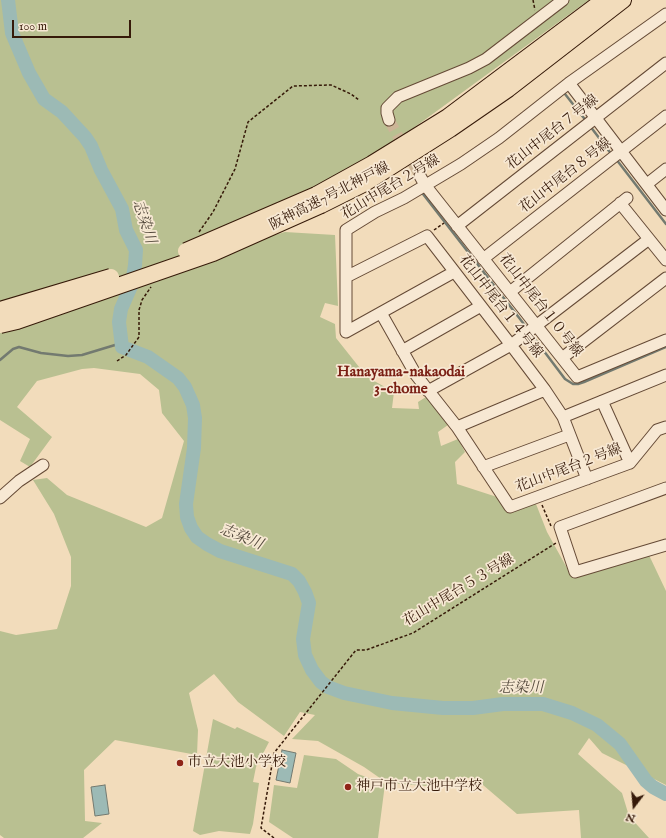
<!DOCTYPE html>
<html>
<head>
<meta charset="utf-8">
<style>
	body { margin:0 }
	#map { position:relative; width:666px; height:838px; overflow:hidden; background:#f2dcbb; font-family:"IM FELL English",serif }
	canvas { display:block }
	.north { position:absolute; left:614px; top:786px; width:40px; height:40px; -webkit-text-stroke:3px #f7e8d3; paint-order:stroke; rotate:196deg; font-size:11px; font-weight:700; line-height:16px; text-align:center; color:#361a09 }
	.north::after { content:''; display:block; margin:auto; width:14px; height:18px; background:#361a09; clip-path:polygon(50% 0,100% 100%,50% 72%,0 100%) }
	.scale { position:absolute; left:12px; top:20px; width:119px; height:18px; box-sizing:border-box; border:2px solid #361a09; border-top:0; padding-left:5px; font-size:12px; line-height:14px; white-space:nowrap; color:#361a09; -webkit-text-stroke:3px #f7e8d3; paint-order:stroke }
</style>
</head>
<body>
<div id="map">
<canvas width="666" height="838"></canvas>
<div class="north">N</div>
<div class="scale">100 m</div>
</div>
<script>
const ctx = document.querySelector('canvas').getContext('2d');
ctx.lineJoin = 'round';
function fillPath(path, color) { ctx.fillStyle = color; ctx.fill(path, 'evenodd'); }
const shape = rows => new Path2D(rows.map(r => 'M' + r).join(''));
function trace(path, color, width, dash) { ctx.strokeStyle = color; ctx.lineWidth = width; ctx.lineCap = dash ? 'butt' : 'round'; ctx.setLineDash(dash || []); ctx.stroke(path); }
function label(font, color, halo, rows, align = 'center') {
  ctx.font = font + ' "IM FELL English","Noto Serif JP",serif'; ctx.lineWidth = 3.5; ctx.setLineDash([]); ctx.textBaseline = 'middle'; ctx.strokeStyle = halo; ctx.fillStyle = color; for (const [text, x, y, turn = 0] of rows) {
    ctx.save(); ctx.translate(x, y); ctx.rotate((+turn || 0) * Math.PI / 180); ctx.textAlign = isNaN(turn) ? turn : align; if (halo) ctx.strokeText(text, 0, 0); ctx.fillText(text, 0, 0); ctx.restore();
  }
}
fillPath(shape([
	[0,0,589,0,349,175,271,236,285,232,335,235,338,306,325,303,320,317,335,324,336,338,367,377,394,392,392,408,419,409,418,402,426,397,448,425,438,432,441,446,458,439,465,452,455,462,457,484,497,497,508,511,536,504,547,532,572,577,648,553,666,591,666,785,602,753,589,738,578,754,622,793,629,816,649,838,581,838,579,810,517,814,476,779,461,777,452,788,387,783,364,767,318,741,292,739,315,715,300,712,284,736,238,702,214,674,189,693,198,730,197,755,115,740,84,770,85,821,102,823,83,838,4,838,0,835,0,631,16,635,57,629,71,586,71,557,54,514,33,480,47,478,67,495,146,527,162,518,184,441,162,413,159,390,140,374,94,368,82,369,37,381,17,407,52,437,30,467,20,461,30,439,0,420],
	[213,719,235,729,237,727,269,742,256,767,253,782,259,783,253,824,250,834,219,831,200,835,193,831],
	[304,755,336,759,358,774,385,784,378,838,293,838,269,822,274,785,297,788]
]), '#b9c091');
const water = shape([
	[282,750,296,753,290,783,276,780,282,750],
	[105,785,109,814,95,816,91,787,105,785]
]);
fillPath(water, '#9cbab5');
trace(water, '#737a70', 1);
trace(shape([
	[565,94,587,122],
	[590,126,612,155],
	[616,159,666,224],
	[423,194,527,328],
	[531,334,565,379,573,384,578,384,584,382,666,347],
	[0,360,13,349,19,347,41,353,68,356,82,355,115,345,122,347]
]), '#737a70', 2.5);
trace(shape([
	[8,0,12,33,29,73,44,99,62,112,85,137,91,146,101,170,122,209,126,230,136,250,135,265,132,284,121,309,119,322,122,347,148,357,178,378,185,387,193,405,195,418,194,448,186,504,187,517,191,528,197,537,207,544,220,551,292,574,299,581,305,592,309,603,303,639,305,655,312,670,321,682,328,687,344,693,392,703,443,708,473,708,503,704,543,704,572,713,597,725,620,744,646,781,653,787,666,794]
]), '#9cbab5', 14);
trace(shape([
	[389,120,420,176]
]), '#ccb597', 11, [11, 5.5]);
const minor = shape([
	[569,83,666,210],
	[389,120,387,113,387,108,398,97,469,68,486,59,563,0],
	[420,176,425,185,577,377,666,340],
	[647,184,666,169],
	[620,203,666,260],
	[457,226,666,63],
	[483,259,666,116],
	[454,272,346,332,346,230,375,212,404,198,461,164,499,138,569,83,666,14],
	[346,277,427,236,511,345,545,390,563,417,587,479],
	[510,292,627,198],
	[381,313,416,375,457,427,510,507,630,463,657,430,666,427],
	[402,351,481,306],
	[562,358,666,278],
	[428,391,511,345,649,239],
	[602,401,630,463],
	[563,417,666,375],
	[457,427,545,390],
	[483,467,569,435],
	[666,488,560,527,575,572,666,545],
	[0,498,19,481,43,465]
]);
const highway = shape([
	[316,195,372,164,448,117,604,0],
	[321,205,365,183,450,129,508,89,623,0]
]);
trace(minor, '#654a36', 13);
trace(highway, '#361a09', 18);
trace(shape([
	[533,0,535,10],
	[434,230,444,223],
	[199,232,213,212,235,169,248,122,293,86,331,85,351,94,359,100],
	[117,361,126,355,139,337,139,310,142,300,151,287],
	[542,505,551,526],
	[274,838,261,828,274,753,356,650,366,650,413,633,556,543]
]), '#361a09', 1.5, [3, 2]);
trace(minor, '#f7e8d3', 11);
trace(highway, '#f2dcbb', 16);
const highwayBridge = shape([
	[186,251,316,195],
	[0,310,111,277],
	[0,325,17,321,213,253,321,205]
]);
trace(highwayBridge, '#361a09', 18, []);
trace(highwayBridge, '#f2dcbb', 16);
for (const [x, y, r, color] of [
	[180,763,4,"#8f2418"],
	[348,787,4,"#8f2418"]
]) { const dot = new Path2D(); dot.arc(x, y, r, 0, 2 * Math.PI); ctx.fillStyle = color; ctx.fill(dot); trace(dot, '#f7e8d3', 1.5); }
label('14px', '#361a09', '#f7e8d3', [
	["花山中尾台７号線",553,133,-38],
	["花山中尾台８号線",566,176,-38],
	["花山中尾台２号線",391,188,-31],
	["阪神高速7号北神戸線",330,197,-27],
	["花山中尾台１０号線",540,306,52],
	["花山中尾台１４号線",500,307,52],
	["花山中尾台２号線",569,469,-21],
	["花山中尾台５３号線",459,591,-31]
]);
label('14px', '#361a09', '#f7e8d3', [
	["市立大池小学校",188,763],
	["神戸市立大池中学校",356,787]
], 'left');
label('italic 15px', '#554a3d', '#f7e8d3', [
	["志染川",143,222,72],
	["志染川",241,538,22],
	["志染川",521,689]
]);
label('bold 15px', '#7a1f14', '#f7e8d3', [
	["Hanayama-nakaodai",401,373],
	["3-chome",401,390]
]);
</script>
</body>
</html>
